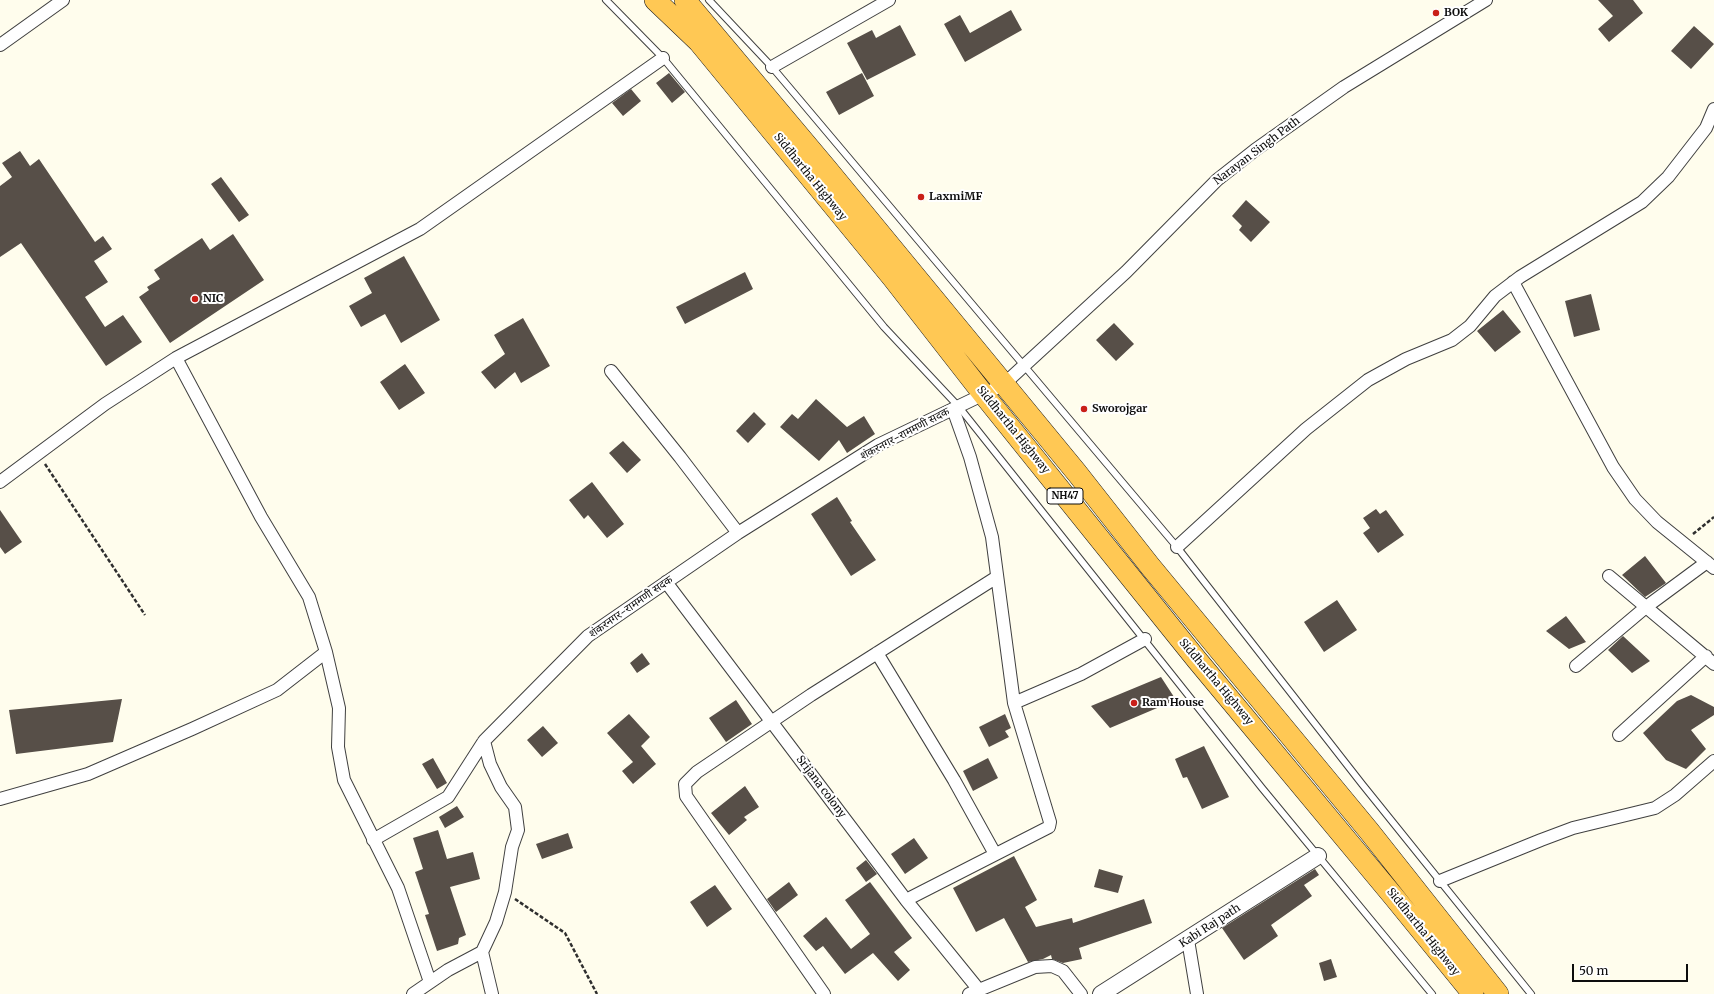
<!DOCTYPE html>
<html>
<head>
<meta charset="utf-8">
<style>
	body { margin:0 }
	#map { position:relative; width:1714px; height:994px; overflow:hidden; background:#fffded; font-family:Merriweather,serif }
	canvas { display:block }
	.scale { position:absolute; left:1572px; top:964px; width:116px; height:18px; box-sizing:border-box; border:2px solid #0d0d0d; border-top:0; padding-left:5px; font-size:12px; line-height:14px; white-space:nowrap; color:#0d0d0d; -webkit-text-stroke:3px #fff; paint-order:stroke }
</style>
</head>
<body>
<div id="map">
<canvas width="1714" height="994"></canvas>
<div class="scale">50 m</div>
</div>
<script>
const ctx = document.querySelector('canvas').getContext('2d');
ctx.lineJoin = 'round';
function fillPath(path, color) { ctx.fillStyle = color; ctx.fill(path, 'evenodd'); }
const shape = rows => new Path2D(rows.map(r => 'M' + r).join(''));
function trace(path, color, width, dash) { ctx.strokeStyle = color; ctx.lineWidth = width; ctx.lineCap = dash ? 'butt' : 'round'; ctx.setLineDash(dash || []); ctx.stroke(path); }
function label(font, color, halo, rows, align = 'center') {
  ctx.font = font + ' Merriweather,"Noto Sans Devanagari",serif'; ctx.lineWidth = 4; ctx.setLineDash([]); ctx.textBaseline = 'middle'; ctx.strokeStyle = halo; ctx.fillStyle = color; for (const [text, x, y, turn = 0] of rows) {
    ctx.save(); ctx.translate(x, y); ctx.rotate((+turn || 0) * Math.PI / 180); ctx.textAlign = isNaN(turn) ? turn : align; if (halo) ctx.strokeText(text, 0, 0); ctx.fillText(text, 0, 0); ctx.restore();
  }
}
fillPath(shape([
	[1598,0,1633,0,1643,13,1609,42,1598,29,1613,16],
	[1011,10,1022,30,965,62,944,24,960,15,970,33],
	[900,25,916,55,867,80,847,43,872,30,876,38],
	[1694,26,1714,44,1691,69,1671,51],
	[669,73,685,92,672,103,656,83],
	[862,73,874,96,839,115,826,92],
	[631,89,641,101,623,116,612,103],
	[20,151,30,166,39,159,95,242,103,236,112,249,94,261,108,282,85,297,105,327,123,315,142,342,106,366,21,243,0,257,0,186,12,177,2,163],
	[221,177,249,215,239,222,211,184],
	[1246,200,1270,222,1251,242,1239,230,1242,226,1232,216],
	[233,234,264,280,170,343,139,297,149,290,147,287,160,279,154,270,202,238,210,250],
	[404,256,440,320,401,343,385,314,361,327,349,306,372,293,364,278],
	[745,272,753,289,685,324,676,307],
	[1591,294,1600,330,1574,337,1565,301],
	[1503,310,1521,332,1495,352,1477,331],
	[523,318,550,366,521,383,515,372,495,389,481,372,505,354,494,335],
	[1114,323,1134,344,1116,361,1096,340],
	[405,364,425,393,399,410,380,382],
	[816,399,847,427,864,416,875,434,847,453,839,440,819,461,780,427,792,414,798,419],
	[754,412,766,424,748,443,736,431],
	[623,441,641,460,627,473,609,453],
	[592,482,624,524,607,538,588,515,584,519,569,500],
	[837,497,852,521,850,522,876,560,851,576,811,514],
	[1376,509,1380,514,1386,510,1404,535,1378,553,1363,533,1370,528,1363,518],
	[0,510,22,542,5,554,0,547],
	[1645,556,1666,583,1645,597,1622,575],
	[1337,600,1357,630,1324,652,1304,622],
	[1566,616,1586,642,1569,649,1546,631],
	[1623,636,1650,661,1632,673,1608,650],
	[642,653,650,664,637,673,630,663],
	[1161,677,1176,700,1110,728,1091,706],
	[1691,695,1714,707,1714,715,1691,730,1706,749,1686,769,1666,760,1643,733,1677,701],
	[122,699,113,742,16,754,9,710],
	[736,700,752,724,726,742,709,718],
	[629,714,650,737,641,746,656,764,633,784,622,771,633,762,607,733],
	[1005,714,1011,728,1005,731,1009,737,989,747,979,727],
	[543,726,558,743,542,757,527,740],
	[1204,746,1229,797,1202,809,1187,777,1183,778,1175,759],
	[433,758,447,783,437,789,422,764],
	[988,758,998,778,973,791,963,771],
	[745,786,759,807,744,817,747,820,729,835,711,813],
	[457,806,464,817,445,828,439,817],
	[438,830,447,859,473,852,480,879,450,887,466,935,459,938,458,944,437,951,425,915,429,914,415,872,423,869,413,838],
	[568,833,573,848,542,859,536,844],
	[914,838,928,858,905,874,891,854],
	[1014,856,1037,900,1025,907,1036,927,1072,918,1073,923,1144,899,1152,923,1079,948,1082,959,1063,963,1052,959,1051,955,1043,959,1028,962,1004,918,976,932,953,888],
	[866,860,877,874,866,882,856,868],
	[1099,869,1123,876,1118,893,1094,887],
	[1315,869,1319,875,1304,885,1312,896,1271,925,1278,936,1244,960,1222,928],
	[789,882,798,895,776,912,767,899],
	[870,882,912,938,894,952,910,970,898,981,873,953,845,974,823,946,816,951,803,936,826,917,851,949,870,934,845,900],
	[715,885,732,909,707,927,690,902],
	[1331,959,1337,977,1324,981,1319,963]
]), '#574f48');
const service = shape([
	[606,0,663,58,884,327,959,407,1262,788,1432,994],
	[709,0,772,67,1177,547,1362,784,1531,994]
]);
const minor = shape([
	[0,45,63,0],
	[772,67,889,0],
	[1513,282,1613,467,1635,499,1657,522,1714,568],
	[176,358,261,517,309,597,326,652,339,708,338,747,344,780,398,888,430,982],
	[611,371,680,457,738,533],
	[953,409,970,457,992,537,1014,703],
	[0,482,105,404,176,358,420,229,663,58],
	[1177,547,1306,429,1368,380,1406,359,1452,340,1470,326,1495,296,1520,277,1642,202,1668,177,1706,128,1714,109],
	[1609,576,1714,664],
	[666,582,906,900,979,990],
	[877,653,954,780,995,854],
	[1576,666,1646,607,1707,562],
	[1619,735,1706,656],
	[0,799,88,774,192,729,277,690,326,652],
	[373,840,448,797,484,741],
	[1440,881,1541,840,1573,828,1655,808,1675,795,1714,761],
	[906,900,1049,827,1050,822,1014,703,1081,674,1145,639],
	[1188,940,1197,994],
	[482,952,492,994],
	[413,994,448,970,482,952,496,922,505,892,512,847,518,830,515,807,501,787,490,764,484,741,588,636,738,533,878,445,1003,385,1126,272,1217,180,1255,150,1344,87,1486,0],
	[824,994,686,796,685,784,697,772,811,695,997,577],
	[969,994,1035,967,1052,966,1063,971,1081,994]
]);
const tertiary = shape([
	[1101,994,1318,856]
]);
const trunk = shape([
	[655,0,699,42,892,277,984,395,1197,660,1394,897,1473,994],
	[685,0,827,169,1077,473,1150,566,1369,831,1498,994]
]);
trace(service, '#404040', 8);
trace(minor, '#404040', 14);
trace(tertiary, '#404040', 18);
trace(trunk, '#1e1e1e', 22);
trace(shape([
	[45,464,145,615],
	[1693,534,1714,517],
	[515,899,565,933,597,994]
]), '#2f2f2f', 2.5, [4, 2]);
trace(service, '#fff', 6);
trace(minor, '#fff', 12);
trace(tertiary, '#fff', 16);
trace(trunk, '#ffc854', 21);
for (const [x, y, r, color] of [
	[1436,13,4,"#c91f18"],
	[921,197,4,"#c91f18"],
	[195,299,4,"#c91f18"],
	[1084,409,4,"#c91f18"],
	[1134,703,4,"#c91f18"]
]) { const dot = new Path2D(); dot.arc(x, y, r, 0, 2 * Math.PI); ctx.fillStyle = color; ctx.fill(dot); trace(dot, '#fff', 1.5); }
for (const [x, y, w] of [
	[1065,496,36]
]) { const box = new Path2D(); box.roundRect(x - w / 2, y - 8, w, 16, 3); ctx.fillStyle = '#fff'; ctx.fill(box); trace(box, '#0d0d0d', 1); }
label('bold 10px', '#0d0d0d', null, [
	["NH47",1065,496]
]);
label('bold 11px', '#0d0d0d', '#fff', [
	["BOK",1444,13],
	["LaxmiMF",929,197],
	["NIC",203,299],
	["Sworojgar",1092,409],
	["Ram House",1142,703]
], 'left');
label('11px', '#0d0d0d', '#fff', [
	["Narayan Singh Path",1257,151,-37],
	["Siddhartha Highway",810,177,51],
	["Siddhartha Highway",1013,430,51],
	["शंकरनगर-राममणी सदक",905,434,-28],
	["शंकरनगर-राममणी सदक",631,607,-35],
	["Siddhartha Highway",1216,682,50],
	["Srijana colony",821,787,53],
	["Kabi Raj path",1210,926,-33],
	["Siddhartha Highway",1423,932,51]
]);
</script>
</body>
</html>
